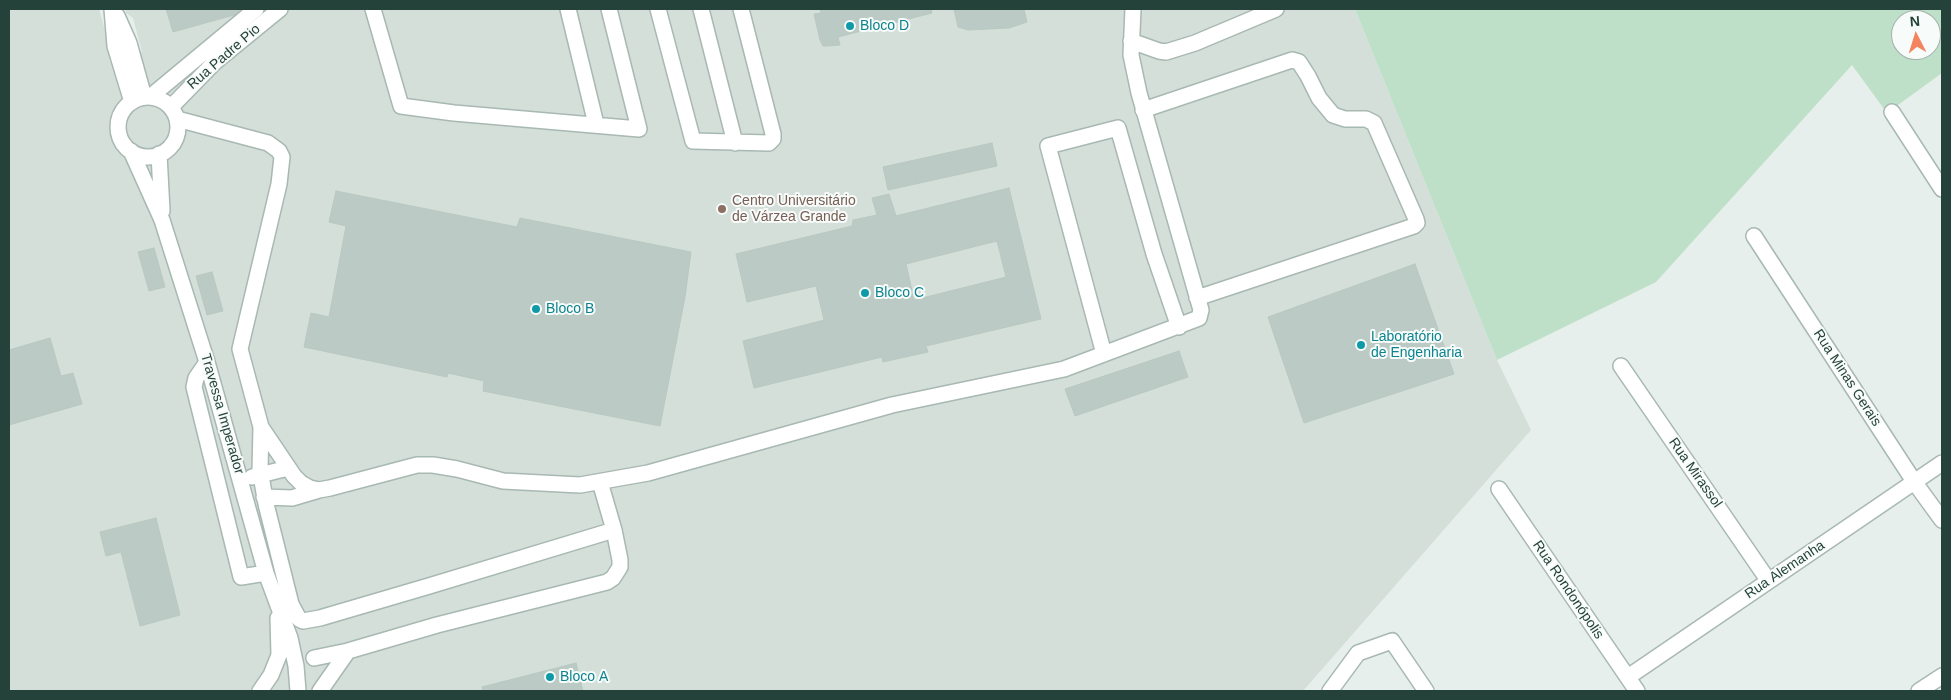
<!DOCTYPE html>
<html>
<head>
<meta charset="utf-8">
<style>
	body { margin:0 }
	#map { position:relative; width:1951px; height:700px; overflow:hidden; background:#e6efeb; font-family:Helvetica,sans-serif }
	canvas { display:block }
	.frame { position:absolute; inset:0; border:10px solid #24423a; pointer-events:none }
	.north { position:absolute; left:1891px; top:10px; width:50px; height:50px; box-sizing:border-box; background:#f7fbf9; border:1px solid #a3b1ad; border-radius:50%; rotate:355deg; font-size:14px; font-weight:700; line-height:20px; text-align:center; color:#24423a }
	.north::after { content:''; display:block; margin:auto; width:18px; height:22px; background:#f4845f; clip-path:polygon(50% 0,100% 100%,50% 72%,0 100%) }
</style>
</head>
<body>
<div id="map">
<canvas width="1951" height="700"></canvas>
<div class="frame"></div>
<div class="north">N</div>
</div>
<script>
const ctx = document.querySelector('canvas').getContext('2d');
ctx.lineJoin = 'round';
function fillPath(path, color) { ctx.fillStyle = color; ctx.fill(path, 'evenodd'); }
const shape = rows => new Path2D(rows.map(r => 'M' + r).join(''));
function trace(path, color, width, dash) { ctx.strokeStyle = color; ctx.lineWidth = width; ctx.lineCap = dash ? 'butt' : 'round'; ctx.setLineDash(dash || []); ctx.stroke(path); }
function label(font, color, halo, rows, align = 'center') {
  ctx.font = font + ' Helvetica,sans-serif'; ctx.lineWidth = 4; ctx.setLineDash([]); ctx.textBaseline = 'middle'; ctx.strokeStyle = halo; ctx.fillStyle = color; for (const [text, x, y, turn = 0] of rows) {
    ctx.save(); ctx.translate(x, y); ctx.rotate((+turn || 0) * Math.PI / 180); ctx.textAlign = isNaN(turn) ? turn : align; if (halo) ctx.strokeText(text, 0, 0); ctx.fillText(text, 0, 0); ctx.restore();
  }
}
fillPath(shape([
	[9,9,99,9,113,59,142,52,133,18,126,13,125,9,1355,9,1497,360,1531,430,1303,691,9,691]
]), '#d4dfda');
fillPath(shape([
	[1355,9,1942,9,1942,73,1887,113,1852,65,1656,282,1497,360],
	[1901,20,1931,20,1931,50,1901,50]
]), '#bfe0c8');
const building = shape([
	[166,9,241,9,234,15,173,32,166,9],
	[820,9,931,9,932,13,838,37,840,45,826,46,823,46,820,40,814,14,821,13,820,9],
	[954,9,1024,9,1027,22,1009,28,968,30,958,27,954,9],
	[992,143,997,166,888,190,883,167,992,143],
	[1009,188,1041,319,926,346,928,352,883,362,882,357,754,388,743,341,824,320,816,286,747,302,736,254,852,226,853,220,877,215,872,198,889,194,896,216,1009,188],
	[997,241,1006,277,914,300,906,264,997,241],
	[336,191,517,227,520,218,691,252,685,297,660,426,483,391,484,381,448,373,447,377,304,347,311,313,329,317,346,226,329,222,336,191],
	[154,248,165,287,149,291,138,252,154,248],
	[1415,264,1454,374,1304,423,1268,317,1415,264],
	[212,272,223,311,207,315,196,276,212,272],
	[50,338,61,376,73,373,82,404,9,425,9,350,50,338],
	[1179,351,1188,377,1075,416,1065,389,1179,351],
	[156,518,180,615,140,626,121,552,106,556,100,532,156,518],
	[576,663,583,691,483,691,482,687,576,663]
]);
fillPath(building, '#bbcac4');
trace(building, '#b8c9c2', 1);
const minor = shape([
	[112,9,115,46,132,102],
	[373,9,401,106,454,113,639,129,609,9],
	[568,9,596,124],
	[658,9,693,141,769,143,773,139,773,134,741,9],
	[701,9,735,143],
	[117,16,129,43,144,97],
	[1131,41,1159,51,1166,52,1195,43,1276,9],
	[150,97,256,9],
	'118 127a30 30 0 1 1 60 0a30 30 0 1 1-60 0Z',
	[171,107,215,62,280,9],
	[1143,110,1292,60,1299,62,1308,76,1319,98,1333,115,1345,119,1366,119,1374,123,1416,219,1417,223,1414,226,1197,298],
	[1892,112,1942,189],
	[177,119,268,143,279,151,282,157,279,184,240,349,261,427,294,476,301,483,310,488,319,490,330,488,417,465,433,465,457,469,503,481,580,485,648,473,892,405,1064,369,1199,318,1201,310,1139,93,1131,55,1133,9],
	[131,151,162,220,207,362,266,573,290,638,296,666,298,691],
	[159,154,162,211],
	[1754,236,1915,483,1942,520],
	[1104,354,1048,146,1118,128,1154,254,1179,327],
	[207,362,196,378,194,387,241,577,266,573],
	[1621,366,1768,580],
	[261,427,260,470,266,504,291,604,299,619,303,621,320,618,429,586,614,530],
	[252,477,288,468],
	[1499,489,1637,691],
	[264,497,292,498,319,490],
	[314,658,348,651],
	[1628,677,1942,463],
	[260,691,271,675,279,655,278,618],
	[320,691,348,651,437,625,607,582,613,578,620,567,620,560,614,530,600,482],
	[1330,691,1358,653,1392,641,1426,691],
	[1919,691,1942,676]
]);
trace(minor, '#a8b8b2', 18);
trace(minor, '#fff', 15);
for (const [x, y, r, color] of [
	[850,26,5,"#0f9aa8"],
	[722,209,5,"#8d6e63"],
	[865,293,5,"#0f9aa8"],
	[536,309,5,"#0f9aa8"],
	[1361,345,5,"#0f9aa8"],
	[550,677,5,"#0f9aa8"]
]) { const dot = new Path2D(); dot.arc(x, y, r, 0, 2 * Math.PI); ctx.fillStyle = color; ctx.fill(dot); trace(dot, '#f7fbf9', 2); }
label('14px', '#0d838f', '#f7fbf9', [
	["Bloco D",860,26],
	["Bloco C",875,293],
	["Bloco B",546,309],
	["Laboratório",1371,337],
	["de Engenharia",1371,353],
	["Bloco A",560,677]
], 'left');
label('14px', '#24423a', '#f7fbf9', [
	["Rua Padre Pio",224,57,-41],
	["Rua Minas Gerais",1847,378,57],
	["Travessa Imperador",222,414,74],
	["Rua Mirassol",1695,473,55],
	["Rua Alemanha",1785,570,-34],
	["Rua Rondonópolis",1568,590,56]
]);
label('14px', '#785e54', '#f7fbf9', [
	["Centro Universitário",732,201],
	["de Várzea Grande",732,217]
], 'left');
</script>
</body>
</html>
